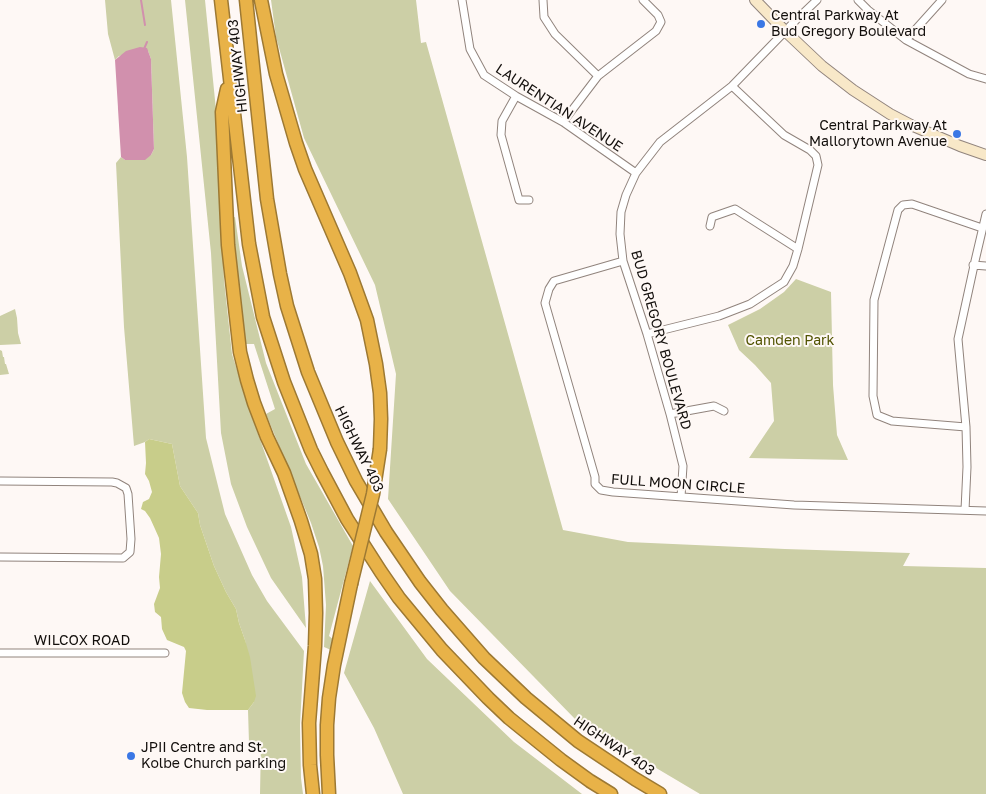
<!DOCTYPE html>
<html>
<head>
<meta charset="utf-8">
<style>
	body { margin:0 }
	canvas { display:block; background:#fef8f5 }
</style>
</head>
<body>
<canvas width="986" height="794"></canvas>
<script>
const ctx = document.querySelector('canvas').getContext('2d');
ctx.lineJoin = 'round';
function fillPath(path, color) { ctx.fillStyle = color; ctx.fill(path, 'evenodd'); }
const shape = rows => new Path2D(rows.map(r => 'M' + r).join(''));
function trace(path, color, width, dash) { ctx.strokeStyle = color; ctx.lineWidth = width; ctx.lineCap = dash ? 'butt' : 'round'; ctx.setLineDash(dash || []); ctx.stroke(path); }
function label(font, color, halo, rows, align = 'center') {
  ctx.font = font + ' "Golos Text",sans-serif'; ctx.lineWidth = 4; ctx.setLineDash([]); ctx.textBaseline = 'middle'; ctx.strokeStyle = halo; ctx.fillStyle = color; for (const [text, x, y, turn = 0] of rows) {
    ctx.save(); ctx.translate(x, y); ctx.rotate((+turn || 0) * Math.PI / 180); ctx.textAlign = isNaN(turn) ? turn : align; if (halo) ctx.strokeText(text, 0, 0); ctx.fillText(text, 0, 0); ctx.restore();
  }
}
fillPath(shape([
	[105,0,171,0,187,157,206,438,225,514,252,575,267,601,304,651,300,725,301,778,303,794,260,794,261,743,249,743,248,710,254,702,245,640,239,623,236,609,226,592,214,566,200,525,198,513,180,486,172,444,149,439,145,442,134,446,124,327,116,163,121,157,125,160,151,155,154,149,151,59,148,51,119,56,115,60,108,34],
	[185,0,205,0,218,130,224,280,232,354,250,411,291,527,302,577,306,628,271,578,247,527,231,484,221,433,211,253],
	[271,0,416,0,421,43,426,42,563,530,628,542,785,549,910,553,903,566,986,568,986,794,700,794,577,721,450,591,388,499,396,374,375,285,304,138,276,37],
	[235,217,242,266,266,363,306,464,353,546,329,636,334,640,331,650,324,647,326,605,323,566,319,547,311,523,266,414,275,409,254,344,245,344,239,305,232,218],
	[796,279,831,292,833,385,837,435,848,460,749,458,774,421,771,383,755,365,739,350,728,325,760,309,784,292],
	[15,309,17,318,18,333,21,344,0,345,0,350,2,351,3,357,4,357,5,364,6,364,9,374,0,375,0,316],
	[370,581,427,659,514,742,582,794,403,794,374,728,344,673]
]), '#cccfa6');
fillPath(shape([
	[149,439,172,444,180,486,198,513,200,525,214,566,226,592,236,609,239,623,245,640,250,657,256,696,254,702,248,710,207,710,189,708,185,702,182,693,186,651,184,647,167,640,162,629,161,617,155,612,154,604,160,588,159,577,161,554,159,538,155,529,150,518,145,511,141,509,143,502,149,499,152,492,149,481,145,474,146,463,145,442]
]), '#c8cd8a');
fillPath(shape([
	[140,47,147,48,151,59,154,149,151,155,145,160,125,160,121,157,115,60,126,51]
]), '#d190ad');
trace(shape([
	[141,0,145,25],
	[144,49,147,42]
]), '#d190ad', 2);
const street = shape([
	[462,0,470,49,484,75,516,96,563,122,636,173],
	[543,0,544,17,555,34,598,76],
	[858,0,868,10,906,40,969,74,986,79],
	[906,40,942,0],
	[516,96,502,121,501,135,519,200,529,200],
	[563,122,598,76,656,31,661,22,658,15,643,0],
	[710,226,712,217,735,209,798,249],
	[623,261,554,281,549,289,545,303,595,477,595,484,601,490,613,492,794,505,986,511],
	[973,265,986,266],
	[647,334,719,316,750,304,784,282,793,266,798,249,818,165,816,156,810,150,784,135,732,86],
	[670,414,714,406,724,411],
	[966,427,892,421,877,415,873,396,874,300,898,210,903,205,912,204,982,228],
	[0,481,112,482,117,483,126,488,128,494,131,539,130,552,123,558,0,557],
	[681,497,683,466,670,414,647,334,623,261,620,234,621,212,626,195,636,173,660,142,732,86,796,20,817,0],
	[965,510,967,467,966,427,958,339,975,261,986,214],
	[0,653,165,653]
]);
const secondary = shape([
	[755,0,785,31,822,66,853,90,890,114,913,126,960,146,986,155]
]);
const highway = shape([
	[221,0,249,244,263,317,284,382,311,450,322,472,347,519,381,572,399,598,442,650,488,698,509,718,561,760,590,781,611,794],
	[246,0,267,199,280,274,287,306,308,372,337,442,356,481,386,532,420,582,442,610,484,658,526,698,578,741,635,779,660,794],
	[261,0,276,74,296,143,305,169,350,273,367,320,376,364,380,393,381,419,380,449],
	[227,89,222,112,227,224,228,245,240,352,247,380,254,403,267,437,284,473,301,521,311,554,315,579,316,613,315,646,309,723,310,765,313,794],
	[329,794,327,755,327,725,329,698,334,665,351,584]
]);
trace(street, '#91847d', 9);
trace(secondary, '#91847d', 12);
trace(highway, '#9d7933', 15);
trace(street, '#fff', 7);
trace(secondary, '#f8e8c8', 10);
trace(highway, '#e8b248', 12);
const highwayBridge = shape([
	[351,584,373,494,380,449]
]);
trace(highwayBridge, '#9d7933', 15, []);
trace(highwayBridge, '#e8b248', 12);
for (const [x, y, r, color] of [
	[761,24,5,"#3a77e5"],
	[957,134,5,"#3a77e5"],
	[131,756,5,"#3a77e5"]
]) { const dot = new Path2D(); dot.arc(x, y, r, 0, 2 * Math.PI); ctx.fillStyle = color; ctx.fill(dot); trace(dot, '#fef8f5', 2); }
label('14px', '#130f0c', '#fef8f5', [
	["Central Parkway At",771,16],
	["Bud Gregory Boulevard",771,32],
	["Central Parkway At",947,126,"right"],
	["Mallorytown Avenue",947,142,"right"],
	["JPII Centre and St.",141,748],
	["Kolbe Church parking",141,764]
], 'left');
label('14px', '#130f0c', '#fef8f5', [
	["HIGHWAY 403",238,66,-96],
	["LAURENTIAN AVENUE",559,108,33],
	["BUD GREGORY BOULEVARD",661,340,74],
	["HIGHWAY 403",359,449,64],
	["FULL MOON CIRCLE",678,484,4],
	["WILCOX ROAD",82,641],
	["HIGHWAY 403",614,746,34]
]);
label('14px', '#515301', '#fef8f5', [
	["Camden Park",790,341]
]);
</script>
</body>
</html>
